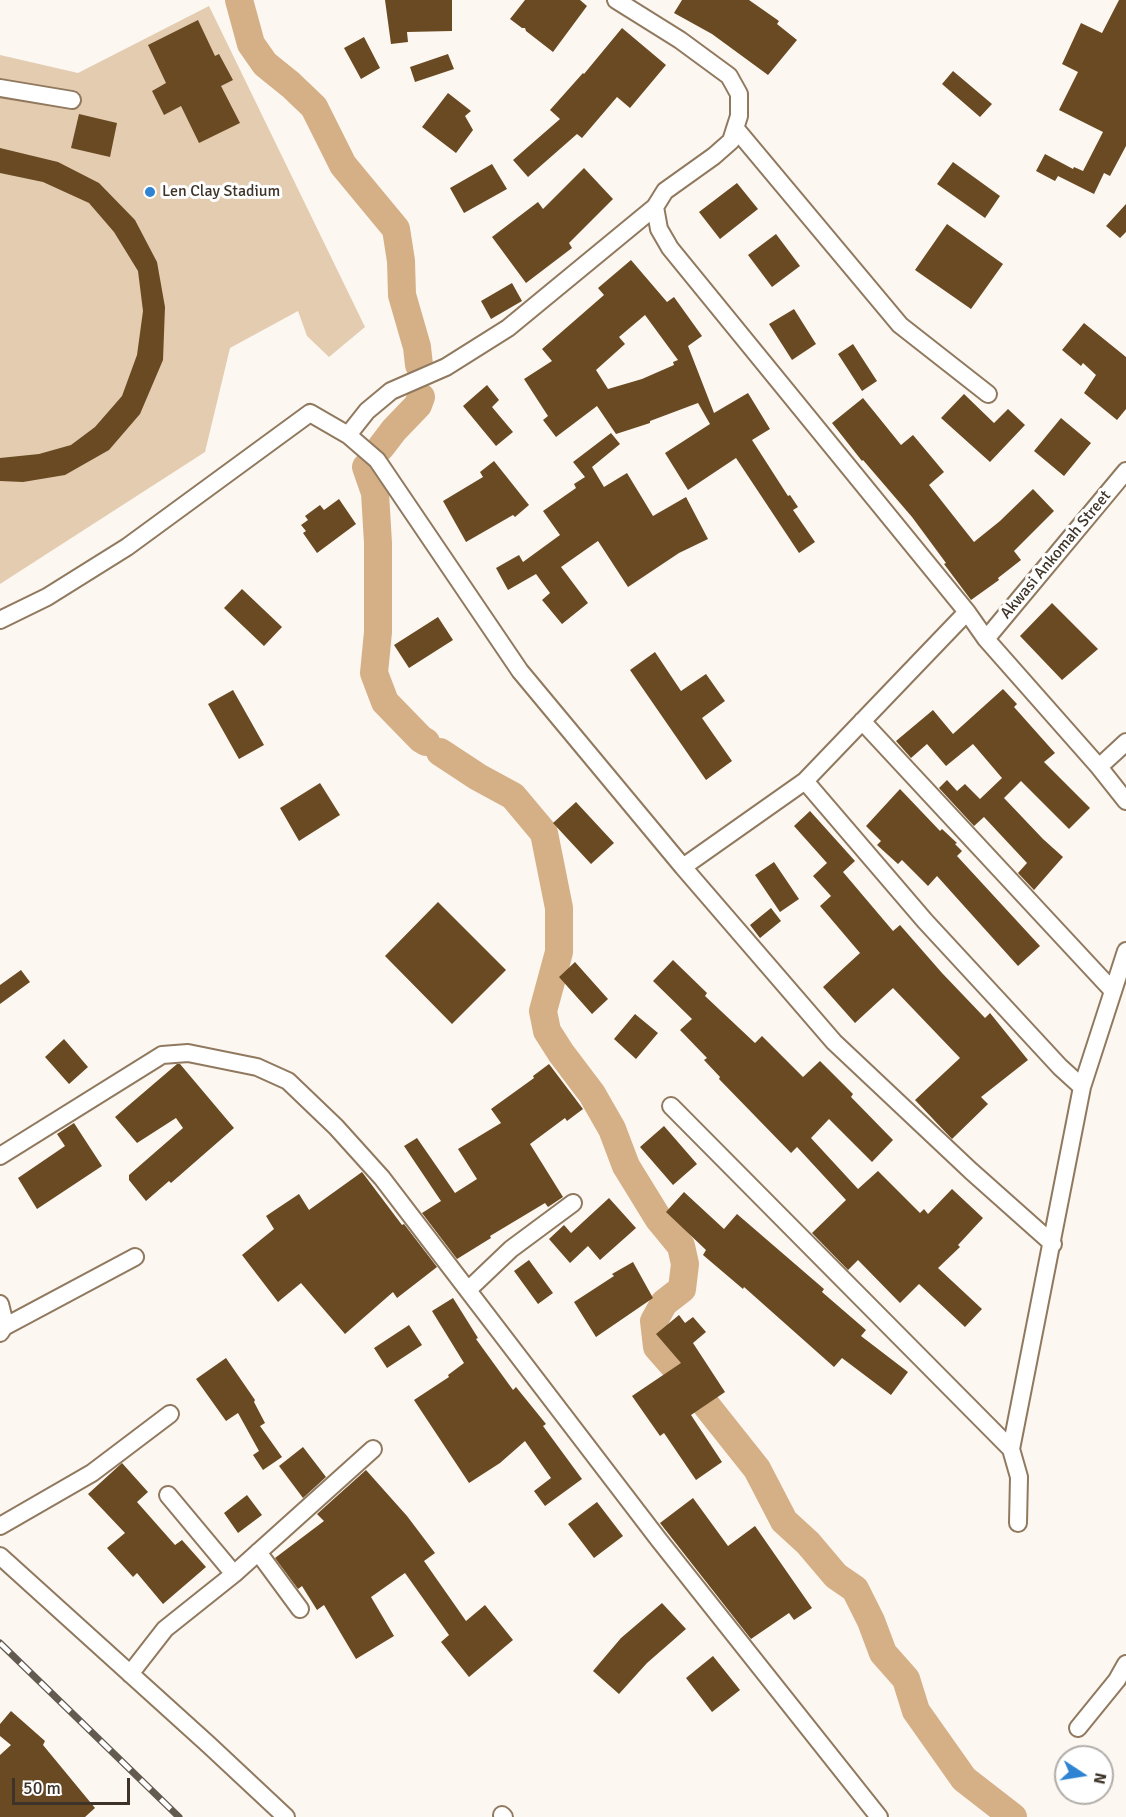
<!DOCTYPE html>
<html>
<head>
<meta charset="utf-8">
<style>
	body { margin:0 }
	#map { position:relative; width:1126px; height:1817px; overflow:hidden; background:#fcf7f1; font-family:Signika,sans-serif }
	canvas { display:block }
	.north { position:absolute; left:1054px; top:1745px; width:60px; height:60px; box-sizing:border-box; background:#fff; border:2px solid #b1ada9; border-radius:50%; rotate:102deg; font-size:16px; font-weight:700; line-height:24px; text-align:center; color:#3d3328 }
	.north::after { content:''; display:block; margin:auto; width:21px; height:27px; background:#2e83d2; clip-path:polygon(50% 0,100% 100%,50% 72%,0 100%) }
	.scale { position:absolute; left:12px; top:1778px; width:118px; height:27px; box-sizing:border-box; border:3px solid #3d3328; border-top:0; padding-left:8px; font-size:18px; line-height:21px; white-space:nowrap; color:#3d3328; -webkit-text-stroke:4px #fff; paint-order:stroke }
</style>
</head>
<body>
<div id="map">
<canvas width="1126" height="1817"></canvas>
<div class="north">N</div>
<div class="scale">50 m</div>
</div>
<script>
const ctx = document.querySelector('canvas').getContext('2d');
ctx.lineJoin = 'round';
function fillPath(path, color) { ctx.fillStyle = color; ctx.fill(path, 'evenodd'); }
const shape = rows => new Path2D(rows.map(r => 'M' + r).join(''));
function trace(path, color, width, dash) { ctx.strokeStyle = color; ctx.lineWidth = width; ctx.lineCap = dash ? 'butt' : 'round'; ctx.setLineDash(dash || []); ctx.stroke(path); }
function label(font, color, halo, rows, align = 'center') {
  ctx.font = font + ' Signika,sans-serif'; ctx.lineWidth = 6; ctx.setLineDash([]); ctx.textBaseline = 'middle'; ctx.strokeStyle = halo; ctx.fillStyle = color; for (const [text, x, y, turn = 0] of rows) {
    ctx.save(); ctx.translate(x, y); ctx.rotate((+turn || 0) * Math.PI / 180); ctx.textAlign = isNaN(turn) ? turn : align; if (halo) ctx.strokeText(text, 0, 0); ctx.fillText(text, 0, 0); ctx.restore();
  }
}
fillPath(shape([
	[209,6,365,327,329,357,307,336,298,311,230,348,205,452,0,584,0,55,78,73]
]), '#e4ccb1');
trace(shape([
	[239,0,251,44,265,64,291,85,314,107,343,165,396,229,401,261,402,295,417,347,419,365],
	[381,447,394,430,418,405,421,397],
	[366,467,375,493,378,543,378,632,374,673,385,702,421,739,426,742],
	[440,752,478,777,513,796,544,833,559,908,559,952,543,1011,547,1031,561,1053,592,1094,612,1129,626,1166,658,1218,681,1246,685,1264,682,1289,664,1303,654,1321,657,1347,687,1381,757,1469,784,1521,808,1543,836,1576,855,1589,871,1621,883,1653,906,1679,916,1711,964,1779,1013,1817]
]), '#d5b087', 28);
fillPath(shape([
	[385,0,452,0,452,31,407,32,408,42,391,44],
	[525,0,580,0,587,6,553,52,526,31,525,28,522,28,510,19],
	[682,0,749,0,779,21,777,24,797,40,768,75,712,34,674,13],
	[1119,0,1126,0,1126,146,1110,176,1104,173,1094,194,1058,176,1055,181,1036,171,1045,154,1073,169,1074,167,1083,171,1103,132,1059,110,1078,72,1062,64,1081,23,1102,33],
	[198,20,215,56,219,54,233,80,221,86,240,123,199,143,181,106,164,115,152,91,166,83,148,45],
	[622,28,666,65,630,108,617,97,582,138,577,134,528,177,513,160,560,119,550,110,583,73,584,74],
	[364,37,380,68,361,79,344,48],
	[448,54,454,69,415,82,410,67],
	[953,71,992,104,980,117,942,84],
	[448,93,471,111,465,116,473,130,456,153,422,127],
	[79,114,117,123,110,157,71,148],
	[0,148,58,162,99,183,135,220,157,262,165,307,163,360,140,414,109,450,65,475,23,482,0,481,0,458,39,454,71,445,95,427,122,396,137,355,143,311,138,271,114,232,89,203,43,182,0,173],
	[953,162,1000,196,985,218,937,184],
	[492,164,507,189,464,213,450,188],
	[584,168,613,199,569,243,572,248,526,283,492,237,538,202,543,209],
	[737,183,758,209,720,239,699,212],
	[1126,204,1126,232,1120,238,1106,226],
	[947,224,1003,264,971,309,915,270],
	[776,234,800,266,772,287,748,255],
	[631,260,667,302,674,297,702,336,688,346,714,413,748,393,770,429,752,440,788,496,790,495,798,507,793,510,815,542,799,553,736,458,688,490,665,453,710,424,698,403,650,421,650,423,616,434,597,406,556,437,543,420,548,416,524,379,552,361,542,349,604,295,598,288],
	[645,315,678,360,673,362,674,365,642,379,608,389,596,370,625,344,619,337],
	[512,283,522,301,491,319,481,301],
	[794,309,816,344,792,360,769,324],
	[1084,323,1126,357,1126,409,1117,420,1084,393,1096,375,1083,363,1081,366,1062,350],
	[853,344,877,381,862,391,838,354],
	[487,385,499,400,492,407,513,432,496,446,463,406],
	[964,394,994,423,1008,409,1025,425,990,462,941,418],
	[863,398,901,445,913,435,944,472,929,485,974,542,1000,521,1033,489,1054,511,1014,551,1021,560,998,578,999,580,971,600,944,564,946,563,912,517,863,460,862,461,832,423],
	[1061,418,1091,443,1064,476,1034,451],
	[611,433,620,444,592,467,604,487,627,473,653,516,686,497,708,539,679,553,628,587,598,541,561,567,588,603,562,624,542,600,550,593,536,574,508,590,496,568,519,555,523,562,560,535,543,511,576,488,574,484,585,477,573,462],
	[494,461,529,505,515,517,513,515,466,542,443,501,483,477,480,472],
	[339,499,356,524,317,553,303,533,306,531,301,525,308,520,305,516,320,505,324,510],
	[242,589,282,627,264,646,224,608],
	[1052,603,1098,649,1062,680,1020,636],
	[438,617,453,640,409,668,394,645],
	[655,652,681,691,706,674,725,701,702,718,732,761,706,780,630,670],
	[1003,689,1017,704,1014,707,1055,753,1044,762,1090,808,1069,829,1021,781,1004,798,1043,839,1063,857,1034,890,1018,873,1027,863,984,817,974,826,939,788,947,780,957,791,965,784,980,799,1002,778,973,744,946,766,927,744,911,758,896,741,933,710,953,734],
	[233,690,264,745,239,759,208,704],
	[320,783,340,815,299,841,280,808],
	[900,789,940,831,942,829,957,843,955,844,962,851,957,856,1040,946,1018,966,937,876,928,886,902,860,898,864,877,845,881,841,866,826],
	[576,802,614,843,591,864,553,823],
	[810,811,855,861,843,872,893,931,900,925,942,973,985,1018,990,1013,1028,1060,981,1097,988,1104,952,1139,915,1100,960,1058,893,988,855,1023,823,987,860,953,820,906,831,896,813,876,827,863,794,826],
	[774,862,799,899,780,912,755,875],
	[438,902,506,970,452,1024,385,956],
	[771,908,781,921,760,938,750,925],
	[673,960,707,993,705,996,755,1043,762,1036,803,1077,820,1061,853,1094,851,1097,893,1140,872,1162,829,1119,811,1138,858,1189,878,1171,920,1213,924,1209,928,1214,952,1189,983,1218,958,1245,960,1247,938,1268,982,1309,965,1327,919,1284,900,1303,858,1260,848,1270,812,1233,846,1200,797,1147,791,1153,719,1079,720,1077,704,1060,707,1058,680,1030,692,1019,653,981],
	[575,962,608,999,592,1014,559,977],
	[21,970,30,982,0,1004,0,985],
	[635,1014,658,1033,636,1059,614,1039],
	[64,1039,88,1067,69,1084,45,1057],
	[177,1064,180,1064,234,1128,171,1183,169,1181,146,1201,129,1180,129,1175,183,1128,176,1118,137,1143,115,1117],
	[549,1064,583,1109,567,1121,565,1118,530,1144,563,1197,548,1207,545,1203,490,1236,491,1238,457,1259,422,1213,441,1201,404,1146,417,1138,455,1193,477,1179,458,1149,501,1123,491,1109,534,1078,533,1076],
	[74,1123,102,1166,37,1209,18,1178,65,1146,57,1134],
	[664,1126,697,1164,673,1185,640,1147],
	[362,1172,402,1225,404,1224,437,1267,397,1298,393,1292,345,1334,301,1283,278,1302,242,1255,274,1229,266,1216,299,1194,309,1210],
	[684,1192,724,1229,737,1214,824,1289,822,1292,866,1330,861,1336,908,1372,891,1395,842,1358,834,1367,744,1287,743,1289,703,1255,706,1250,666,1212],
	[609,1198,636,1228,600,1260,588,1246,570,1263,549,1239,564,1225,571,1233],
	[529,1260,553,1293,538,1304,514,1271],
	[633,1262,653,1298,596,1337,574,1302,614,1276,612,1274],
	[453,1298,478,1338,476,1339,513,1390,516,1387,546,1424,543,1426,582,1479,545,1506,534,1491,551,1478,525,1441,500,1463,469,1483,414,1400,449,1377,448,1375,464,1363,432,1311],
	[679,1315,685,1323,693,1317,706,1332,693,1343,725,1392,691,1415,722,1462,696,1480,664,1433,660,1436,632,1396,681,1363,656,1334],
	[409,1325,422,1345,387,1368,374,1348],
	[226,1358,255,1400,254,1402,265,1423,260,1426,282,1457,263,1470,253,1455,259,1451,238,1413,226,1421,196,1379],
	[303,1447,326,1477,303,1498,279,1466],
	[122,1463,148,1492,137,1502,175,1545,182,1540,206,1567,163,1604,137,1573,133,1577,107,1548,125,1533,88,1494],
	[366,1470,407,1516,435,1553,424,1561,466,1621,485,1605,513,1640,469,1677,441,1642,449,1635,405,1573,371,1597,394,1636,356,1659,324,1605,317,1610,302,1586,298,1589,275,1558,324,1521,317,1514],
	[247,1495,262,1515,238,1533,224,1513],
	[693,1498,728,1546,755,1526,812,1608,794,1620,789,1613,751,1639,660,1523],
	[597,1502,623,1536,594,1558,568,1524],
	[662,1603,686,1629,647,1663,619,1694,593,1671,621,1638],
	[713,1656,740,1690,712,1712,686,1678],
	[11,1711,45,1741,43,1745,95,1808,85,1817,0,1817,0,1755,11,1745,0,1736,0,1724]
]), '#694a22');
const minor = shape([
	[616,0,680,40,729,76,739,94,739,116,731,141,714,156,665,191,655,207,659,229,670,248,967,612,986,639,1099,767,1126,801],
	[0,88,72,100],
	[736,129,900,325,988,394],
	[348,435,367,411,391,391,446,367,508,328,655,207],
	[967,612,805,781,925,921,1060,1067,1082,1087],
	[0,620,47,597,127,547,310,413,348,435,377,460,520,671,683,867,805,781],
	[986,639,1126,471],
	[862,721,1113,991],
	[1099,767,1126,742],
	[683,867,834,1042,971,1171,1053,1244],
	[671,1106,1011,1449],
	[0,1156,162,1055,188,1053,257,1067,288,1081,336,1127,382,1178,659,1540,879,1817],
	[468,1290,511,1249,573,1203],
	[0,1304,4,1320,4,1327,0,1333],
	[4,1327,135,1257],
	[1018,1523,1019,1477,1011,1449,1082,1087,1126,951],
	[0,1526,92,1473,170,1414],
	[258,1552,300,1609],
	[0,1556,209,1745,286,1817],
	[234,1574,373,1449],
	[130,1674,165,1629,234,1574,168,1495],
	[1078,1728,1117,1680,1126,1664],
	[502,1815,504,1817]
]);
trace(minor, '#90795e', 20);
trace(minor, '#fff', 16);
const rail = shape([
	[0,1643,179,1817]
]);
trace(rail, '#635a50', 7);
trace(rail, '#fff', 4.5, [14]);
for (const [x, y, r, color] of [
	[150,192,6,"#2e83d2"]
]) { const dot = new Path2D(); dot.arc(x, y, r, 0, 2 * Math.PI); ctx.fillStyle = color; ctx.fill(dot); trace(dot, '#fff', 2); }
label('16px', '#3d3328', '#fff', [
	["Len Clay Stadium",162,192]
], 'left');
label('16px', '#3d3328', '#fff', [
	["Akwasi Ankomah Street",1056,555,-50]
]);
</script>
</body>
</html>
